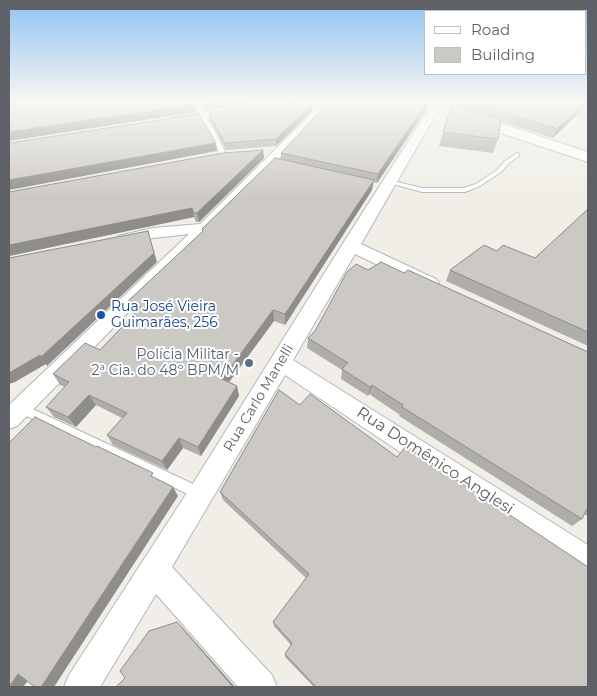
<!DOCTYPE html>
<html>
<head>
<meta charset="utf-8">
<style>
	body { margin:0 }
	#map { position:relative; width:597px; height:696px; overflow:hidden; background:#f0eee7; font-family:Montserrat,sans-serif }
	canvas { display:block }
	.frame { position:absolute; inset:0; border:10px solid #5e6267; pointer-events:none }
	.legend { position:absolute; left:424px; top:10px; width:162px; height:65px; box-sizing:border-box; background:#fff; border:1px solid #bfc0c2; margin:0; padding:6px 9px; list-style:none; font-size:15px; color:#5e6267 }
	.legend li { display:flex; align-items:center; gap:10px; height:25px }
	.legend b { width:25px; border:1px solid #bfc0c2 }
</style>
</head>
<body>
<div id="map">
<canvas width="597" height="696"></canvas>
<div class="frame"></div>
<ul class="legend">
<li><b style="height:6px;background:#fff"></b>Road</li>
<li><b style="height:14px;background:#ccc9c4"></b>Building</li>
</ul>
</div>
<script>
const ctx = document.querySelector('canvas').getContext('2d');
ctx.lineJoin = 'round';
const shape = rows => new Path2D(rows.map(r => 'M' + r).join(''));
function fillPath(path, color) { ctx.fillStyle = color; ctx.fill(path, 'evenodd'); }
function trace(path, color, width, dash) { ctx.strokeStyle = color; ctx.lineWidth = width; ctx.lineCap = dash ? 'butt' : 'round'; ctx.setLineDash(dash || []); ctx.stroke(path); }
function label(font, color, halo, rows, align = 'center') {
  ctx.font = font + ' Montserrat,sans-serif'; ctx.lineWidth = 4; ctx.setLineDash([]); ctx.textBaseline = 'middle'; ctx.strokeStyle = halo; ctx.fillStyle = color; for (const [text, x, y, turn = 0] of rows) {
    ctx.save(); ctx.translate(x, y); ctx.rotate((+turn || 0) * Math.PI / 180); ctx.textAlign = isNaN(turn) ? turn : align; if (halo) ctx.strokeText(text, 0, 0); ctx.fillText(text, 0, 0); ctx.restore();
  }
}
fillPath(shape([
	[527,102,566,102,588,107,588,119,530,106,527,102]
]), '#a9d9fe');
const lane = shape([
	[196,102,201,102,205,116,213,127,227,156,226,157,221,156,207,127,199,116,196,102],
	[517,153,519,154,519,156,509,163,501,172,480,186,465,192,422,192,386,182,389,180,422,188,464,188,476,184,497,170,505,161,517,153],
	[20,403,206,490,207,494,206,498,201,500,196,498,16,411,14,408,16,405,20,403]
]);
const street = shape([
	[323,102,334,102,17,426,9,429,9,405,189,234,153,238,124,244,118,242,116,239,118,236,153,228,200,224,323,102],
	[435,104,440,107,361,244,436,279,439,283,436,287,430,289,424,287,355,254,293,360,588,545,588,575,578,571,285,375,172,567,272,675,277,687,238,687,156,594,100,687,64,687,69,675,192,485,342,245,430,107,435,104],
	[236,108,240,109,241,111,240,113,173,123,168,120,173,117,236,108]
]);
const secondary = shape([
	[414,102,436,102,588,152,588,162,416,105,414,102]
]);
trace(lane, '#b4b7bb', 2);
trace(street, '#b4b7bb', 2);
trace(secondary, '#b5b9be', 2);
fillPath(lane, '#fff');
fillPath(street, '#fff');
fillPath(secondary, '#fff');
fillPath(shape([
	[454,102,588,102,588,104,553,138,500,121,498,139,493,153,439,146,443,132],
	[312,104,312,111,276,146,226,150,210,120,209,113],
	[426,110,377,183,373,182,372,190,285,325,274,321,229,382,237,386,239,396,201,456,183,448,167,470,113,445,107,435,122,418,96,405,76,427,54,417,46,407,65,387,60,385,53,374,100,350,135,314,132,313,127,302,202,232,202,229,281,159,281,153],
	[263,150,264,158,199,222,196,222,194,217,9,256],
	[588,209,588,346,446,281,450,270,497,251,535,258],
	[368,270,404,273,588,352,588,516,585,514,582,519,572,526,399,416,400,415,369,394,368,396,341,379,342,370,307,348,308,338,315,331],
	[220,492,588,687,314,687,285,657,285,654,291,645,274,626,273,622,306,578,223,500]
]), '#afada9');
fillPath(shape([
	[204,102,257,102,205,110],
	[427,102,426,110,377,183,378,174],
	[585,102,588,102,588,104,553,138,557,129],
	[195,104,196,112,9,141,9,132],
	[312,104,312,111,276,146,276,139],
	[216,143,217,151,9,190,9,180],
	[263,150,264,158,199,222,197,213],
	[374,180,372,190,285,325,285,314],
	[192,208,194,217,9,256,9,245],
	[148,231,157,262,47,366,46,364,15,382,9,384,9,373],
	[273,310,274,321,224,389,222,379],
	[372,385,369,394,368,396,370,387],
	[237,386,239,396,201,456,198,447],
	[89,395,96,405,76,427,68,417],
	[179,438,183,448,167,470,162,461],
	[173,487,178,496,54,687,41,687],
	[177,622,183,628,235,687,233,687],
	[18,674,31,677,23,687,9,687]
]), '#8f8d89');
const building = shape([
	[9,102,195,102,195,104,9,132,9,102],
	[329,102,427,102,378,174,281,153,329,102],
	[472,102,585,102,557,129,472,102],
	[280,103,312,104,276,139,225,143,209,113,280,103],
	[452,105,501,120,498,139,443,132,452,105],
	[199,114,216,143,9,180,9,143,199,114],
	[263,150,197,213,194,213,192,208,9,245,9,192,223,153,263,150],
	[275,158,374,180,285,314,273,310,222,379,237,386,198,447,179,438,162,461,107,435,127,413,89,395,68,417,46,407,69,382,53,374,85,343,100,350,141,307,127,302,203,231,202,229,275,158],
	[588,209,588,332,450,270,484,245,497,251,503,245,535,258,588,209],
	[148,231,154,253,41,357,40,355,9,373,9,258,148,231],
	[381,262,404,273,408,270,588,352,588,507,582,519,402,407,403,405,372,385,370,387,342,369,348,363,308,338,315,331,347,272,356,264,368,270,381,262],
	[279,390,300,405,310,394,397,457,406,446,588,567,588,687,316,687,285,654,292,643,273,622,309,574,220,492,279,390],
	[35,417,96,447,97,446,153,473,151,476,173,487,41,687,35,687,18,674,9,687,9,443,35,417],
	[177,622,233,687,116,687,125,678,120,671,149,631,177,622]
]);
fillPath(building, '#ccc9c4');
trace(building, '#8f8d89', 1);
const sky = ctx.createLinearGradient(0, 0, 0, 200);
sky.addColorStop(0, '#8fc3f1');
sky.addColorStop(0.51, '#f8f7f4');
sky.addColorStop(1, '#f8f7f400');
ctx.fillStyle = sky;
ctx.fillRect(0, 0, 597, 200);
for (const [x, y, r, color] of [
	[101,315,5,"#1a4fb4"],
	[249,363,5,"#5c6f8a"]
]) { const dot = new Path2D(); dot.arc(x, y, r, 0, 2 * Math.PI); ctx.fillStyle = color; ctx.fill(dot); trace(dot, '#fff', 2); }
label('14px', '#164399', '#fff', [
	["Rua José Vieira",111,307],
	["Guimarães, 256",111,323]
], 'left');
label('14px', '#4e5e75', '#fff', [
	["Polícia Militar -",239,355],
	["2ª Cia. do 48º BPM/M",239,371]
], 'right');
label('14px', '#5e6267', '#fff', [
	["Rua Carlo Manelli",259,398,-59]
]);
label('16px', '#5e6267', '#fff', [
	["Rua Domênico Anglesi",435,461,33]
]);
</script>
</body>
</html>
